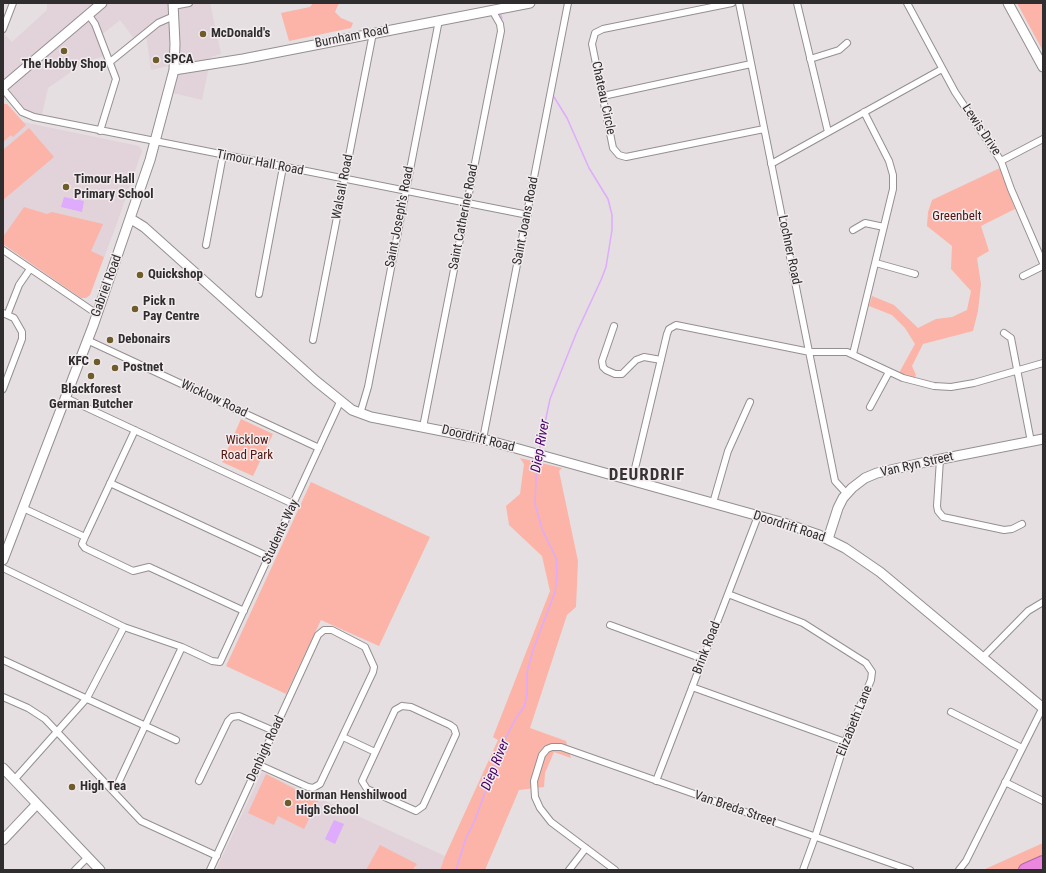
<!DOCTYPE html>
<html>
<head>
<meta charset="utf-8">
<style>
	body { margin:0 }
	#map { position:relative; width:1046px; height:873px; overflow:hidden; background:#e5dfe1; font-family:"Roboto Condensed",sans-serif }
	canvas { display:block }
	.frame { position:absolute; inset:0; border:4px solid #2f2d2e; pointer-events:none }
</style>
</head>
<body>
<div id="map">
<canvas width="1046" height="873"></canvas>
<div class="frame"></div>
</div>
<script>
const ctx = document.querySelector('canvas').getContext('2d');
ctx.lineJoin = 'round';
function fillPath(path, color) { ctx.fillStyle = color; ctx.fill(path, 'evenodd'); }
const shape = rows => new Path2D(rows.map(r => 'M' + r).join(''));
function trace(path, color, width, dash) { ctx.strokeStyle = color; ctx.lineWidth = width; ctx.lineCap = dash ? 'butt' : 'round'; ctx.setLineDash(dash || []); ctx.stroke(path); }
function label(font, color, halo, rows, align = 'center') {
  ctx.font = font + ' "Roboto Condensed",sans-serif'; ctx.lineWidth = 3; ctx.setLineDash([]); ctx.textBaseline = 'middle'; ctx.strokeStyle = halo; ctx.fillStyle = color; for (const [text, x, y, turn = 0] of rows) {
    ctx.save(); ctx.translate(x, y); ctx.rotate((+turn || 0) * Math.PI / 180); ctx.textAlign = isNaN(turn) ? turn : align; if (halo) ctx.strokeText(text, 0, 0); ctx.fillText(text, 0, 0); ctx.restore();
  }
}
fillPath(shape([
	[47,3,210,3,221,54,211,57,202,100,169,92,174,70,168,66,151,70,146,34,136,41,120,20,100,36,107,55,85,62,48,88,41,119,29,116,3,89,3,33,12,42,47,10],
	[3,104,7,104,23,122,139,146,142,151,117,223,90,295,86,298,81,298,3,244],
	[262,772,445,856,440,870,216,870]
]), '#e1d3d9');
fillPath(shape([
	[313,3,339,3,335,12,341,18,353,23,351,28,289,41,281,13,310,7],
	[1017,3,1043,3,1043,51],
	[3,104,7,104,26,125,13,137,11,135,3,142],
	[29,128,54,157,3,200,3,150],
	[1000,168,1015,209,981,226,989,251,977,258,981,284,978,311,973,331,923,344,912,366,916,375,914,379,899,373,915,344,905,328,892,315,869,306,872,296,894,305,918,328,936,319,952,317,967,310,971,291,951,269,952,246,927,226,928,212,932,200],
	[24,207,47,214,52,212,103,224,91,251,104,257,90,295,86,298,81,298,3,244,3,237],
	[241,419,273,434,253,476,222,462],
	[520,458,562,468,559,471,578,561,576,607,567,615,530,728,566,741,571,758,554,752,545,773,544,787,519,790,485,870,440,870,445,856,498,740,493,737,550,591,542,556,509,525,506,506,520,494,524,464],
	[311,482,430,537,379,646,321,620,286,694,226,666],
	[266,774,318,801,304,829,278,816,274,825,248,813],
	[1043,843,1043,870,983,870],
	[380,845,417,864,412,870,366,870]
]), '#fbb4a7');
fillPath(shape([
	[64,197,84,201,82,212,61,207],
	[334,820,344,824,335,844,325,839]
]), '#deabfd');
trace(shape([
	[500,13,502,18],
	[539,451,550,399,576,334,601,280,606,267,612,230,612,215,608,199,589,168,567,118,554,97],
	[456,870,466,838,475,820,503,743,516,718,524,707,527,695,527,672,533,650,555,592,557,576,556,558,542,529,535,504,537,457]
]), '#deabfd', 1.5);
const street = shape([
	[732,3,603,29,595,33,592,44,613,148,619,155,626,157,764,129],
	[739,3,835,481,846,493],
	[797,3,828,132],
	[907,3,955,92,1001,161,1011,189,1043,263],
	[173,6,189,3],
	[88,14,95,24,116,79,100,131],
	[3,29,13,3],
	[810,59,839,50,847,43],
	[110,62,158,23,174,16],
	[3,89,22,112,34,117,528,215],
	[603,96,751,64],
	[1001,161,1043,139],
	[771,164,942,69],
	[853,230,865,223,884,227],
	[206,245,223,155],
	[3,250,97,314],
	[876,263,915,274],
	[1023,276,1043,266],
	[259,294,283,167],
	[3,313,14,318,22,332,22,339,3,389],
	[8,313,19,285,30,269],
	[614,326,602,361,603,367,606,370,615,374,622,374,636,360,644,357,661,360],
	[1004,333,1011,338,1031,442],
	[87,340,319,448],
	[313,340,373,33],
	[853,354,893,189,893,175,889,161,864,112],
	[66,398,293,504],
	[870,407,889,372],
	[360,414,368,387,439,20],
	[423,427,501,31,500,24,492,10],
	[483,439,568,3],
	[940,459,937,506,938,511,943,517,1004,530,1012,529,1022,524],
	[632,481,667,334,669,329,676,325,810,352,847,352,903,378,934,386,951,387,974,383,1043,363],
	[110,483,269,557],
	[713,503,728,451,750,402],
	[23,508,85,537,82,544,85,548,133,571,149,567,244,611],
	[85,537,135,430],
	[3,568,124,627,182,647,212,661,220,662,340,402],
	[728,594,803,623,866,663,872,672,871,680,845,742,815,837,803,870],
	[610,625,703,659],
	[983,657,1028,611,1043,602],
	[3,660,176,740],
	[692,687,845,742],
	[3,697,28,708,45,719,141,821,217,856],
	[402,706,411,707,450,725,454,728,456,734,423,806,416,811,367,789,362,781,395,710,402,706],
	[951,712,1022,748],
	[343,737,375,752],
	[14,780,87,698,124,627],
	[199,781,228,721,232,717,239,716,274,731],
	[656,781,758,516],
	[1005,782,1043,801],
	[114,792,182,647],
	[75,870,88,857],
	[210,870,318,635,324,630,332,630,365,647,374,667,373,672,320,784,313,788,308,787,259,765],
	[569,870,586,848],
	[615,870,551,822,540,808,535,797,534,781,542,755,547,749,552,747,561,747,910,870],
	[959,870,966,861,1043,707]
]);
const secondary = shape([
	[1008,3,1043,67],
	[174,70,243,59,530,3],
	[3,87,102,3],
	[131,219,144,227,316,381,352,410,371,417,483,439,784,523,819,535,845,548,880,572,1043,708],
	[828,539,838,508,843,498,852,488,865,478,877,473,926,462,1043,439],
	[3,560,93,326,150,160,174,70,175,44,173,3],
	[3,768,100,870],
	[3,840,36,805]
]);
const highway = shape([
	[1025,870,1043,862]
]);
trace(street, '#958f91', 8);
trace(secondary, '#958f91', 11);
trace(highway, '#aa68a2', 14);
trace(street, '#fff', 6);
trace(secondary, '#fff', 9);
trace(highway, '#ec87e0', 12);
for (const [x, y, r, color] of [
	[203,34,4,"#6e5c2a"],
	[64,51,4,"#6e5c2a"],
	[156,60,4,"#6e5c2a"],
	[66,187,4,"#6e5c2a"],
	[140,275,4,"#6e5c2a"],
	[135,309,4,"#6e5c2a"],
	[110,340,4,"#6e5c2a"],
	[97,362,4,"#6e5c2a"],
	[115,368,4,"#6e5c2a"],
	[91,376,4,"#6e5c2a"],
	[72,787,4,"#6e5c2a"],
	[288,803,4,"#6e5c2a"]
]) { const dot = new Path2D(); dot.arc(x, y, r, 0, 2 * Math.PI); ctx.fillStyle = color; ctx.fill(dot); trace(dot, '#f2ecef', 1.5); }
label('bold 13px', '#2f2d2e', '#f2ecef', [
	["McDonald's",211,34],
	["SPCA",164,60],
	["The Hobby Shop",64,65,"center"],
	["Timour Hall",74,180],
	["Primary School",74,195],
	["Quickshop",148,275],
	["Pick n",143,302],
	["Pay Centre",143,317],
	["Debonairs",118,340],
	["KFC",89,362,"right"],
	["Postnet",123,368],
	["Blackforest",91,390,"center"],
	["German Butcher",91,405,"center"],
	["High Tea",80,787],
	["Norman Henshilwood",296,796],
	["High School",296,811]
], 'left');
label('13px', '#2f2d2e', '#f2ecef', [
	["Burnham Road",352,37,-11],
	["Chateau Circle",603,98,78],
	["Lewis Drive",981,130,56],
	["Timour Hall Road",260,163,11],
	["Walsall Road",343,187,-79],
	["Saint Joseph's Road",400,217,-79],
	["Saint Catherine Road",464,217,-79],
	["Saint Joans Road",526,221,-79],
	["Lochner Road",789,250,78],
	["Gabriel Road",107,286,-70],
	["Wicklow Road",214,399,25],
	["Doordrift Road",478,439,14],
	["Van Ryn Street",917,465,-13],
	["Doordrift Road",789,527,18],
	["Students Way",281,532,-65],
	["Brink Road",707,648,-69],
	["Elizabeth Lane",855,721,-68],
	["Denbigh Road",266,749,-65],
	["Van Breda Street",735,809,19]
]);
label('13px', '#53150d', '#f2ecef', [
	["Greenbelt",957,217],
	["Wicklow",247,441],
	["Road Park",247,456]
]);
label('italic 14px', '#490066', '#f2ecef', [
	["Diep River",541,446,-80],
	["Diep River",496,765,-68]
]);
ctx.letterSpacing = '1px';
label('bold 17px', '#373234', '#f2ecef', [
	["DEURDRIF",647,476]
]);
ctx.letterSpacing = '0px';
</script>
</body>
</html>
